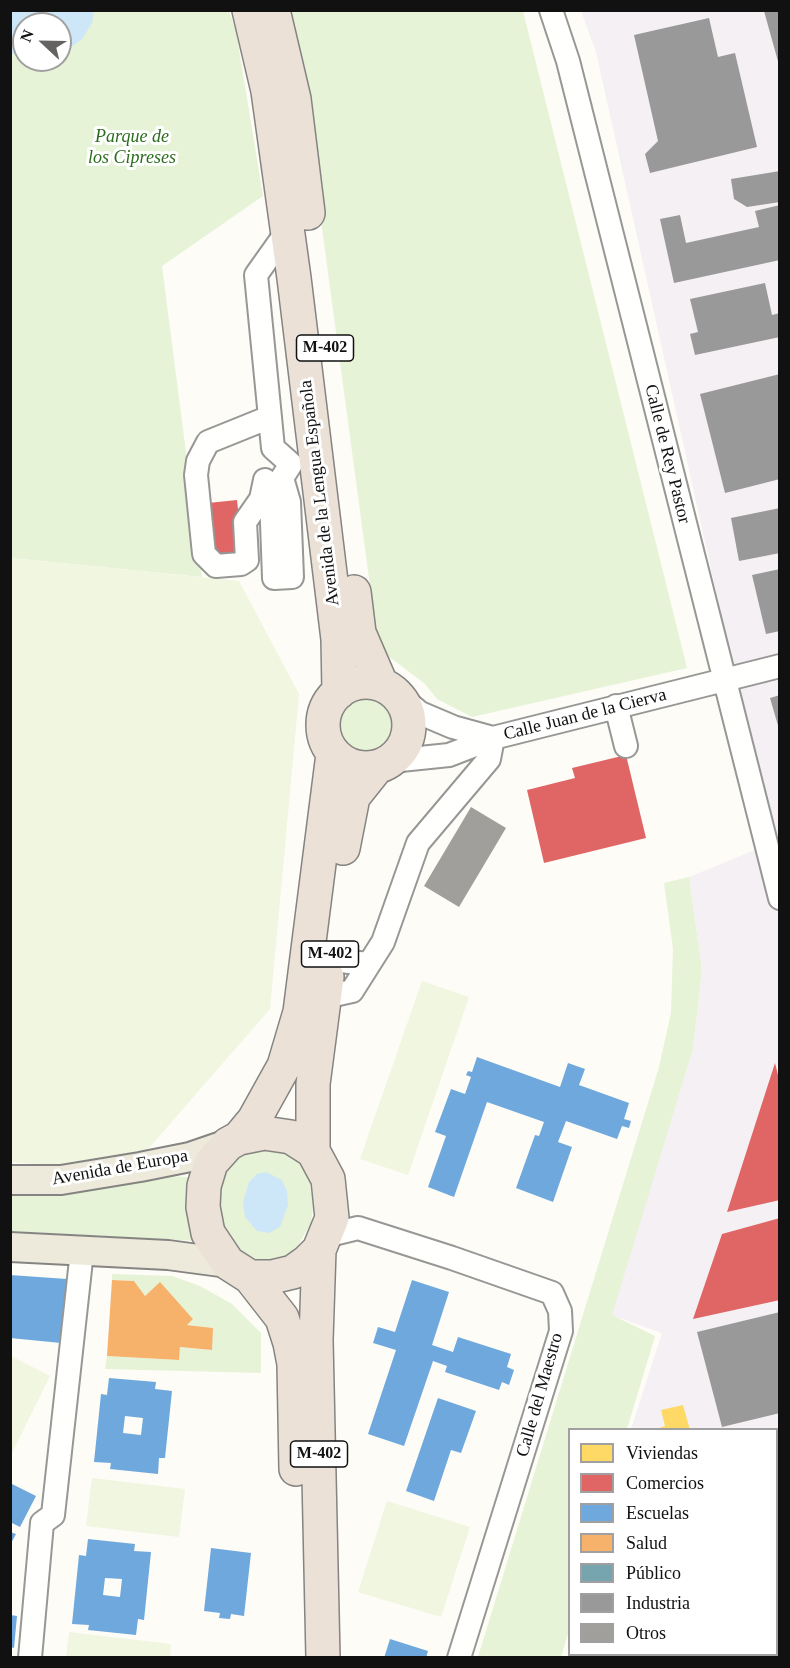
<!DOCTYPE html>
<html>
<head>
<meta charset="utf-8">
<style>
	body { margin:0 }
	#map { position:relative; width:790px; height:1668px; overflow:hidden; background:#fdfcf7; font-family:"Times New Roman",serif }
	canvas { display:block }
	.frame { position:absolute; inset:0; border:12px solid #111; pointer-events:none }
	.legend { position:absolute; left:568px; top:1428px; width:210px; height:228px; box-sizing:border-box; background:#fff; border:2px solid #a0a0a0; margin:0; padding:8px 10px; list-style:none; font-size:18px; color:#111 }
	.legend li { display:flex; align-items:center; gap:12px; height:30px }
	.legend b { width:30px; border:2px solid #a0a0a0 }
	.north { position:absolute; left:12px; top:12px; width:60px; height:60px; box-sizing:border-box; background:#fff; border:2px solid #a0a0a0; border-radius:50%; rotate:292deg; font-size:16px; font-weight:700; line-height:24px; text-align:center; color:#111 }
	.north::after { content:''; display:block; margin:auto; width:21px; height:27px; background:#646362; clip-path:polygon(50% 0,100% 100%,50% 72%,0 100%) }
</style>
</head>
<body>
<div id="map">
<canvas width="790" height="1668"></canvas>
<div class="frame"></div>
<ul class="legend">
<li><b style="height:16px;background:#ffd966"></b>Viviendas</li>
<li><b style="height:16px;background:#e06666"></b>Comercios</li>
<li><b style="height:16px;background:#6fa8dc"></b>Escuelas</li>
<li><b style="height:16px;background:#f6b26b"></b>Salud</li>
<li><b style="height:16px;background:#76a5af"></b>Público</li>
<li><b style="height:16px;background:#999"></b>Industria</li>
<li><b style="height:16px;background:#a19f9c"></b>Otros</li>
</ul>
<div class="north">N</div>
</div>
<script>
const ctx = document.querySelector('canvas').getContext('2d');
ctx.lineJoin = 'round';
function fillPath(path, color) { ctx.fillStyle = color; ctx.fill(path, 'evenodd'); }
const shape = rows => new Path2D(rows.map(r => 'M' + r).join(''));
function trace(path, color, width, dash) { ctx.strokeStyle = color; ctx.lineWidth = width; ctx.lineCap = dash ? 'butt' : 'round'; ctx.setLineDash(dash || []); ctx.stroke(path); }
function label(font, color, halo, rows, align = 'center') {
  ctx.font = font + ' "Times New Roman",serif'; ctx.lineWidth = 6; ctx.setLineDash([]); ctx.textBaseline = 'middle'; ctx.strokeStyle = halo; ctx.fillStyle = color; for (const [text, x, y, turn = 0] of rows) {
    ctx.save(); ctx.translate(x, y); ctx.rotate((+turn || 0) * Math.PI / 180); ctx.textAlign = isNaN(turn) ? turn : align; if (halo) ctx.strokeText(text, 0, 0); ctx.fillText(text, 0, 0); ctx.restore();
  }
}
fillPath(shape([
	[581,11,779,11,779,1657,576,1658,577,1654,776,1654,776,1430,631,1429,662,1333,611,1315,693,1049,702,970,689,877,772,843,596,52]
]), '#f5f0f3');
fillPath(shape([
	[11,11,229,11,236,31,263,196,162,266,202,577,11,558],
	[24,24,60,24,60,60,24,60],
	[289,11,523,11,687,668,472,717,437,699,425,684,387,655,377,638,296,34],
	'335 723a31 31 0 1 1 62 0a31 31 0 1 1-62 0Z',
	[689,877,702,970,693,1049,612,1315,655,1336,627,1429,570,1430,570,1627,561,1657,478,1657,659,1067,671,1013,673,949,664,883],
	[282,1146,302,1163,309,1175,313,1208,311,1223,297,1247,287,1255,273,1261,258,1260,234,1248,224,1234,218,1197,224,1175,234,1159,245,1151],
	[10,1166,201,1178,197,1241,11,1231],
	[112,1274,172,1276,200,1286,232,1304,261,1333,261,1373,105,1369,107,1356,179,1360,180,1347,211,1350,213,1328,187,1325,193,1319,159,1283,145,1296,134,1281,112,1280]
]), '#e6f3d7');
fillPath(shape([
	[10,558,239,581,299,694,270,1009,142,1156,63,1166,11,1162],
	[422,981,469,997,408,1175,360,1159],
	[11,1356,50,1376,11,1455],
	[92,1478,185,1489,179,1537,86,1526],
	[387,1501,470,1527,441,1617,358,1592],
	[69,1632,171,1644,170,1657,66,1657]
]), '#f0f6e0');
fillPath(shape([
	[10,11,11,10,94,11,92,23,82,39,60,55,60,24,24,24,24,58,11,53],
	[266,1172,282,1180,287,1191,288,1205,280,1227,269,1233,257,1231,245,1217,243,1202,249,1182,257,1174]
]), '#cde7f8');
fillPath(shape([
	[683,1405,690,1430,653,1430,665,1426,661,1410]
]), '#ffd966');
fillPath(shape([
	[237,500,243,553,214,556,208,503],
	[626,755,646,838,544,863,527,790,575,778,572,768],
	[775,1063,780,1083,780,1200,727,1212],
	[780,1218,780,1300,693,1319,722,1234],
	[776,1428,780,1428,779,1494,776,1485],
	[780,1626,780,1658,778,1658,776,1628]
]), '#e06666');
fillPath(shape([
	[477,1057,560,1087,568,1063,585,1069,579,1085,629,1103,624,1119,631,1121,629,1128,622,1126,617,1139,566,1121,558,1142,572,1147,553,1202,516,1188,535,1135,539,1136,544,1122,487,1102,454,1197,428,1187,446,1136,435,1132,451,1089,465,1094,471,1077,466,1075,468,1071,472,1072],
	[10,1275,67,1279,61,1343,10,1338],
	[412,1280,449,1292,432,1345,453,1352,458,1337,511,1354,507,1367,514,1370,509,1385,502,1382,499,1390,445,1372,447,1366,433,1361,404,1446,368,1434,396,1350,373,1343,378,1327,395,1332],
	[109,1378,156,1382,155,1389,172,1391,165,1458,159,1458,158,1474,110,1469,111,1463,94,1462,101,1394,107,1395],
	[125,1416,143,1418,141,1435,123,1433],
	[438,1398,476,1411,461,1453,451,1450,434,1501,406,1491],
	[10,1483,36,1496,20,1527,10,1522],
	[10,1532,16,1534,10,1545],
	[88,1539,135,1544,134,1551,151,1552,144,1620,138,1619,136,1635,88,1630,89,1625,72,1624,79,1555,86,1556],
	[105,1578,122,1579,120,1597,103,1595],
	[211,1548,251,1553,244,1616,231,1614,230,1619,219,1618,220,1613,204,1611],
	[10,1615,17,1616,14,1648,10,1647],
	[390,1639,428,1651,426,1658,384,1658]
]), '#6fa8dc');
fillPath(shape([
	[112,1280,134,1281,145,1296,160,1282,193,1319,187,1325,213,1328,212,1350,180,1347,179,1360,107,1356]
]), '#f6b26b');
fillPath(shape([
	[573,1654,585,1654,589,1658,573,1658]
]), '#76a5af');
fillPath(shape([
	[780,10,780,64,779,65,764,11],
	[709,18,718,57,735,53,757,147,650,173,645,154,658,141,634,35],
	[780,171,780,202,747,207,734,199,731,179],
	[780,205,780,260,674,283,660,219,680,215,686,243,759,227,755,211],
	[765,283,772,315,780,313,780,337,695,355,690,334,698,332,690,299],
	[780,374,780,479,725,493,700,394],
	[780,508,780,553,739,561,731,518],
	[780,569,780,631,766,634,752,575],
	[780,695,780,729,779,729,770,698],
	[780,1312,780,1413,722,1427,697,1332]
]), '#999');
fillPath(shape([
	[471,807,506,828,459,907,424,886]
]), '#a19f9c');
const minor = shape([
	[551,10,568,61,780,898],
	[282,478,289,502,292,577,274,578,271,495,291,464,273,448,256,275,288,230],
	[265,480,261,499,245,522,247,560,241,564,216,566,204,554,196,475,198,461,208,442,270,417],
	[396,693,420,713,453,727,493,738],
	[616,706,626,746],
	[391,761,449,755,493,738,780,666],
	[329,960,369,964],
	[325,997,352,991,383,942,418,843,489,759,493,738],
	[325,1236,358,1228,452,1258,552,1293,560,1311,561,1331,459,1658],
	[776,1572,780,1570],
	[776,1621,780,1619],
	[757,1654,758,1658],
	[30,1658,42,1523,53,1515,82,1251],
	[666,1658,669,1654],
	[730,1658,734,1654]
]);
const major = shape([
	[10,1180,61,1180,140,1167,190,1157,228,1144],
	[10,1247,168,1255,228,1263]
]);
const highway = shape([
	[249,10,268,91,294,278,338,639,339,692],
	[273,10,294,99,308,213],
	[354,592,359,633,381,684],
	'323 725a43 43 0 1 1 86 0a43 43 0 1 1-86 0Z',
	[343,848,353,797,377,767],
	[264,1133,291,1137,313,1151,328,1179,332,1218,319,1250,307,1262,293,1272,272,1277,250,1277,228,1263,208,1233,203,1207,204,1186,211,1163,228,1144,239,1138,264,1133],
	[239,1138,254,1120,284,1066,300,1012,333,754],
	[313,1151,313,1084,327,977],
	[319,1250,316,1340,323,1658],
	[250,1277,282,1318,290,1343,294,1364,296,1469]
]);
trace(minor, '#979795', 26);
trace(major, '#858482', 32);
trace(highway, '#858482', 36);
trace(minor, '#fffffe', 22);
trace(major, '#ede9db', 28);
trace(highway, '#ebe1d7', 33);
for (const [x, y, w] of [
	[325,348,57],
	[330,954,57],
	[319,1454,57]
]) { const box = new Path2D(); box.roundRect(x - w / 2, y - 13, w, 26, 4.5); ctx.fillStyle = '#fff'; ctx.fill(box); trace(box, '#111', 1.5); }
label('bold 16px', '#111', null, [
	["M-402",325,348],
	["M-402",330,954],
	["M-402",319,1454]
]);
label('italic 18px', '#2c6c1e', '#fff', [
	["Parque de",132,137],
	["los Cipreses",132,158]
]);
label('18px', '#111', '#fff', [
	["Calle de Rey Pastor",667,454,76],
	["Avenida de la Lengua Española",320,493,-97],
	["Calle Juan de la Cierva",585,715,-14],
	["Avenida de Europa",120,1168,-10],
	["Calle del Maestro",540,1395,-74]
]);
</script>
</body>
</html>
